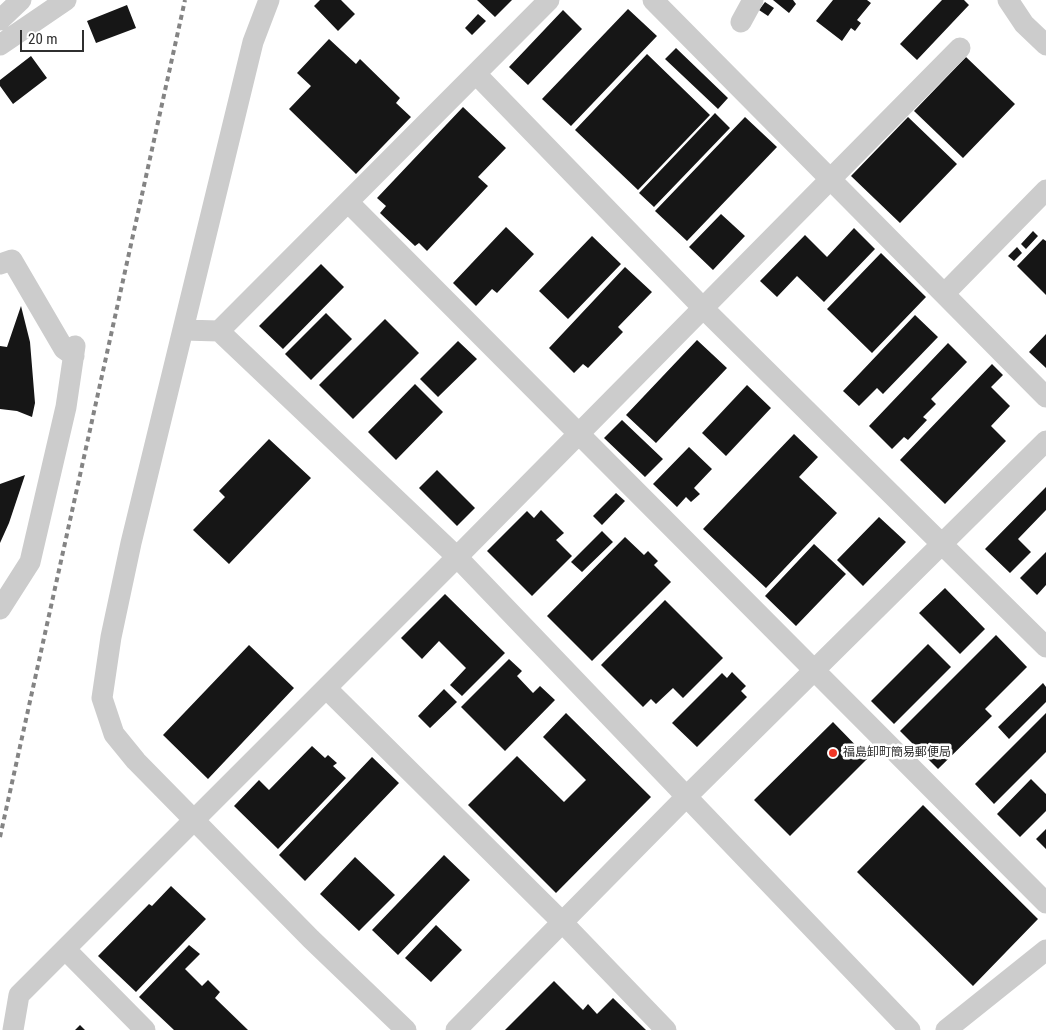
<!DOCTYPE html>
<html>
<head>
<meta charset="utf-8">
<style>
	body { margin:0 }
	#map { position:relative; width:1046px; height:1030px; overflow:hidden; background:#fff; font-family:"Roboto Condensed",sans-serif }
	canvas { display:block }
	.scale { position:absolute; left:20px; top:30px; width:64px; height:22px; box-sizing:border-box; border:2px solid #2f2f2f; border-top:0; padding-left:6px; font-size:15px; line-height:18px; white-space:nowrap; color:#2f2f2f; -webkit-text-stroke:4px #fff; paint-order:stroke }
</style>
</head>
<body>
<div id="map">
<canvas width="1046" height="1030"></canvas>
<div class="scale">20 m</div>
</div>
<script>
const ctx = document.querySelector('canvas').getContext('2d');
ctx.lineJoin = 'round';
function fillPath(path, color) { ctx.fillStyle = color; ctx.fill(path, 'evenodd'); }
const shape = rows => new Path2D(rows.map(r => 'M' + r).join(''));
function trace(path, color, width, dash) { ctx.strokeStyle = color; ctx.lineWidth = width; ctx.lineCap = dash ? 'butt' : 'round'; ctx.setLineDash(dash || []); ctx.stroke(path); }
function label(font, color, halo, rows, align = 'center') {
  ctx.font = font + ' "Roboto Condensed","Noto Sans JP",sans-serif'; ctx.lineWidth = 5; ctx.setLineDash([]); ctx.textBaseline = 'middle'; ctx.strokeStyle = halo; ctx.fillStyle = color; for (const [text, x, y, turn = 0] of rows) {
    ctx.save(); ctx.translate(x, y); ctx.rotate((+turn || 0) * Math.PI / 180); ctx.textAlign = isNaN(turn) ? turn : align; if (halo) ctx.strokeText(text, 0, 0); ctx.fillText(text, 0, 0); ctx.restore();
  }
}
fillPath(shape([
	[320,0,341,0,355,14,338,31,314,6],
	[477,0,512,0,495,17],
	[773,0,793,0,796,4,789,13],
	[833,0,867,0,871,3,857,20,861,23,855,31,851,28,842,41,816,21],
	[942,0,964,0,969,5,917,60,900,44],
	[765,2,774,8,768,16,759,10],
	[127,5,136,28,96,43,87,21],
	[628,9,657,36,571,126,542,99],
	[563,10,582,29,528,85,509,67],
	[478,14,486,21,472,35,465,28],
	[329,39,356,64,360,59,400,98,396,103,411,117,356,174,289,109,311,86,297,73],
	[676,48,728,98,718,109,665,59],
	[647,54,710,115,638,190,575,130],
	[31,56,47,78,13,104,0,86,0,80],
	[966,57,1015,104,963,158,914,111],
	[463,107,506,148,478,177,488,186,427,251,419,243,415,246,380,213,386,206,377,198],
	[715,113,730,128,654,207,639,193],
	[745,117,777,147,687,241,655,211],
	[908,117,957,164,900,223,851,176],
	[721,214,745,236,713,270,689,247],
	[506,227,534,254,497,293,492,289,476,306,453,283],
	[854,228,875,249,824,302,797,276,777,297,760,281,805,235,827,257],
	[1033,231,1038,236,1026,249,1021,244],
	[592,236,621,264,568,319,539,291],
	[1043,239,1046,241,1046,295,1017,266],
	[1017,247,1022,253,1014,261,1008,256],
	[881,253,926,297,872,353,827,309],
	[321,264,344,287,283,349,259,326],
	[625,267,652,292,618,327,623,332,588,368,583,364,574,373,549,348],
	[21,306,30,342,35,403,32,417,17,411,0,409,0,346,7,347],
	[326,313,352,339,311,380,285,354],
	[915,315,938,337,883,394,877,388,859,406,843,391],
	[385,319,419,353,353,419,319,385],
	[1046,334,1046,368,1029,352],
	[697,340,727,368,656,443,626,415],
	[458,341,477,359,438,397,420,379],
	[948,343,967,362,931,399,936,404,923,417,927,420,908,440,904,437,892,449,869,426],
	[992,364,1003,375,991,387,1010,406,991,426,1006,441,945,504,900,460],
	[415,384,443,412,396,460,368,432],
	[747,385,771,408,726,456,702,433],
	[622,420,663,459,645,477,604,438],
	[794,434,818,457,799,477,837,513,766,588,703,529],
	[269,439,311,478,229,564,193,530,225,497,219,491],
	[689,447,712,469,694,488,700,494,691,502,686,497,677,507,653,484],
	[437,470,475,508,457,526,419,488],
	[25,475,9,523,0,543,0,484],
	[1046,487,1046,510,1018,539,1031,552,1010,573,985,549],
	[616,493,625,501,602,525,593,516],
	[541,510,564,533,556,540,572,556,532,596,487,551,527,511,534,518],
	[879,517,906,542,863,586,837,560],
	[602,531,613,542,582,572,571,562],
	[625,537,644,555,648,551,658,561,654,565,671,582,592,661,547,616],
	[814,544,846,574,796,626,765,596],
	[1046,552,1046,585,1037,595,1020,578],
	[945,588,985,629,960,654,919,613],
	[445,594,505,653,462,696,450,685,466,668,439,641,422,659,401,638],
	[665,600,723,658,683,698,673,688,656,704,651,699,643,707,601,665],
	[996,635,1027,667,985,709,992,716,938,769,900,731],
	[928,644,951,667,894,724,871,701],
	[249,645,294,688,208,779,163,735],
	[509,659,522,671,517,676,533,693,540,686,555,700,505,751,461,707],
	[732,672,746,686,741,691,747,697,697,747,672,723,722,673,727,678],
	[1043,683,1046,687,1046,702,1009,739,998,727],
	[444,689,457,702,430,728,418,716],
	[566,713,651,797,556,893,468,805,517,756,564,802,586,780,543,737],
	[1046,713,1046,752,994,804,975,784],
	[833,722,868,758,790,836,754,800],
	[312,746,325,758,328,755,337,763,333,766,346,778,278,849,234,806,259,780,269,790],
	[372,757,399,783,305,881,279,855],
	[1031,779,1046,794,1046,811,1020,837,997,814],
	[923,805,1038,919,973,986,857,872],
	[1046,829,1046,849,1036,839],
	[444,855,470,880,398,955,372,930],
	[355,857,395,895,359,931,320,894],
	[171,886,206,919,136,992,98,956,149,904,152,906],
	[436,925,462,950,431,982,405,958],
	[189,945,200,954,185,969,202,986,208,980,220,992,215,998,248,1030,174,1030,139,997],
	[554,981,583,1010,588,1004,597,1014,613,998,646,1030,505,1030],
	[80,1025,85,1030,75,1030]
]), '#161616');
trace(shape([
	[269,0,253,42,131,543,111,637,102,698,114,734,136,761,311,939,406,1030],
	[653,0,1046,397],
	[1008,0,1024,24,1046,45],
	[0,20,21,0],
	[741,22,753,0],
	[0,45,66,0],
	[477,75,702,307,1046,647],
	[349,203,1046,903],
	[0,264,12,260,64,349,74,356],
	[945,293,1046,190],
	[183,330,219,331,549,0],
	[219,331,457,557,910,1030],
	[0,609,30,562,66,407,75,346],
	[326,688,562,922,666,1030],
	[13,1030,19,995,65,949],
	[145,1030,65,949,457,557,960,48],
	[456,1030,686,797,1046,441],
	[946,1030,1046,950]
]), '#ccc', 21);
trace(shape([
	[0,837,185,0]
]), '#848484', 4, [5, 4]);
for (const [x, y, r, color] of [
	[833,753,5,"#f03726"]
]) { const dot = new Path2D(); dot.arc(x, y, r, 0, 2 * Math.PI); ctx.fillStyle = color; ctx.fill(dot); trace(dot, '#fff', 2); }
label('12px', '#2f2f2f', '#fff', [
	["福島卸町簡易郵便局",843,753]
], 'left');
</script>
</body>
</html>
